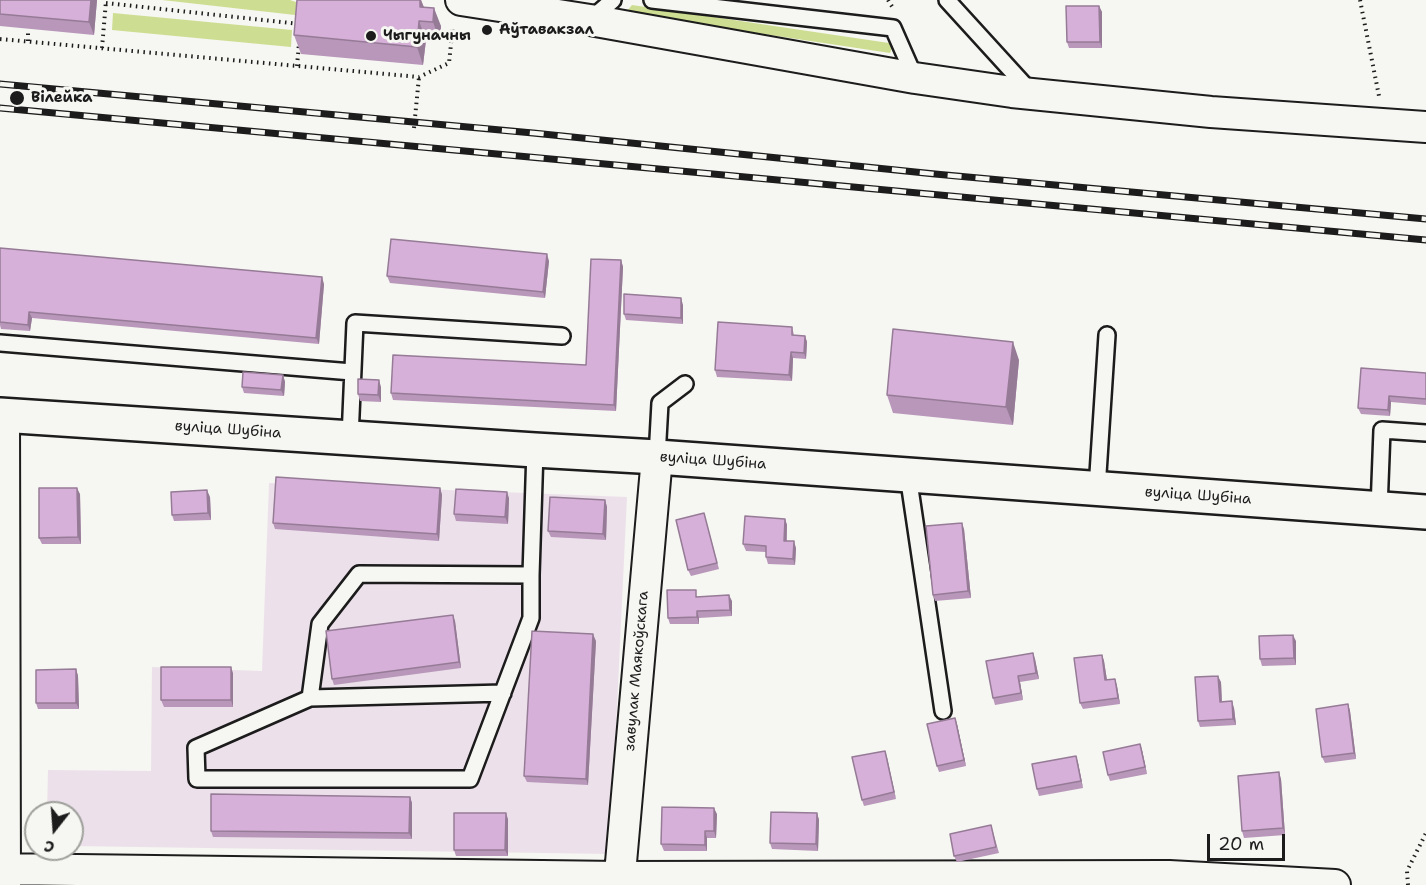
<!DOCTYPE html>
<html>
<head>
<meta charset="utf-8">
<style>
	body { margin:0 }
	#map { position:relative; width:1426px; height:885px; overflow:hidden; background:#f6f6f2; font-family:"Shantell Sans",sans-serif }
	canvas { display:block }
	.north { position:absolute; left:24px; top:801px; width:60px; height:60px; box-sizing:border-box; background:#f6f6f2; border:2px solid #9f9f9c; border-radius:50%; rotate:197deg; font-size:16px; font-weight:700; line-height:24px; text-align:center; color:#1c1c1c }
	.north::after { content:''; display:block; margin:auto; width:21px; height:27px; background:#1c1c1c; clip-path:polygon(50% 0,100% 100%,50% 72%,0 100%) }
	.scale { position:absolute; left:1207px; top:834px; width:78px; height:27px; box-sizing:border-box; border:3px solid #1c1c1c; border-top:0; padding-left:8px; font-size:18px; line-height:21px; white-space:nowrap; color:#1c1c1c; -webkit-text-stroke:4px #f6f6f2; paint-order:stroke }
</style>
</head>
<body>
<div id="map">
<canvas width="1426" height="885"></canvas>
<div class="north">С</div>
<div class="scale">20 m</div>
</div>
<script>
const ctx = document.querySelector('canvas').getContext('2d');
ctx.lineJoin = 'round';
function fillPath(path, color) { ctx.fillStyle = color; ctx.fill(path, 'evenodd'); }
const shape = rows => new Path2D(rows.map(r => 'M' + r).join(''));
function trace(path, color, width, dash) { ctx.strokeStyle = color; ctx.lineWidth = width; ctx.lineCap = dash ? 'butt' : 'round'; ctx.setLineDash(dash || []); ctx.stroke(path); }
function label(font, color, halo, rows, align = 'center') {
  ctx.font = font + ' "Shantell Sans",sans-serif'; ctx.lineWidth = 6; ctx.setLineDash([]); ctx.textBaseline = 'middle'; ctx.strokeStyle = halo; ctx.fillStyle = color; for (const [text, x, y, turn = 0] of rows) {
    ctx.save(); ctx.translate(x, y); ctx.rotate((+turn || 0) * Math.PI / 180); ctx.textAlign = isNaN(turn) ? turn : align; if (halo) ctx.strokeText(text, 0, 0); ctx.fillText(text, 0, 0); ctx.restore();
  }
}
fillPath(shape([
	[269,483,627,497,610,854,72,846,72,813,47,813,48,770,151,771,152,667,262,671]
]), '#ece1ea');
fillPath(shape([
	[162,0,290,0,305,5,304,16],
	[632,5,889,43,892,48,890,53,631,14,627,11],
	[113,13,292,30,291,47,112,30]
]), '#cdde92');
const lane = shape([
	[652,0,893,28,915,78],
	[947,0,1030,91],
	[590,20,613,0],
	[0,343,352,372],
	[350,438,355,323,562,336],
	[657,457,660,403,685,384],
	[908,475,943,711],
	[1097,489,1107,335],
	[1379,509,1382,430,1426,433],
	[531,575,359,574,320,624,310,698,196,748,197,779,470,779,531,618,531,575,535,450],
	[310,698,503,693]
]);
const street = shape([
	[461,0,590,20,915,78,1012,92,1211,112,1426,127],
	[4,415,5,885],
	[0,869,619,877,1169,876,1335,885],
	[619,885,657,457]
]);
const secondary = shape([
	[0,415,535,450,657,457,1426,512]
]);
trace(lane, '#1c1c1c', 20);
trace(street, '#1c1c1c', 34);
trace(secondary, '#1c1c1c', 38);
trace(shape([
	[888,0,893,8],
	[1360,0,1379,96],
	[106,3,300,24],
	[441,33,452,35],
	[0,39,419,77,449,63,453,25],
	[28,41,28,29],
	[102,48,106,1],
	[297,66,299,43],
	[414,128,419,77],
	[1408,885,1407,871,1426,833]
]), '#1c1c1c', 4, [1.5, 4.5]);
trace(lane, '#f6f6f2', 15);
trace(street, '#f6f6f2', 30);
trace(secondary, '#f6f6f2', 33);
const rail = shape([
	[0,84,533,133,935,174,1426,219],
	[0,108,1426,240]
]);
trace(rail, '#1c1c1c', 7);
trace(rail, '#f6f6f2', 4.5, [14]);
fillPath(shape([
	[0,0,97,0,94,35,0,26],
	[297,0,421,0,424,7,441,26,440,41,426,40,423,65,301,54,294,35],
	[1099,6,1102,12,1102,48,1069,48,1067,42],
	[0,248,324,284,319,344,32,318,30,331,1,329,0,325],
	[621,260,623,267,616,411,393,400,391,393,586,365],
	[549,261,545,298,390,283,387,276],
	[683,305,683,324,626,320,624,314],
	[792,327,794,335,805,336,807,342,806,359,793,358,792,381,717,377,715,370],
	[1019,360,1013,425,893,413,887,395],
	[1426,373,1426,405,1391,402,1390,416,1361,414,1358,408],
	[283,375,285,382,284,396,244,393,242,387],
	[381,387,381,402,360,401,358,394],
	[440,488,442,495,439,541,275,529,273,523],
	[80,494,81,544,42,544,39,538],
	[210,497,211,520,174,521,172,515],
	[509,498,508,524,456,521,454,514],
	[605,500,607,507,606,540,551,537,548,531],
	[704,513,719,569,691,576,688,570],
	[785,519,787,525,787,541,796,548,795,565,768,564,766,557,766,552,746,551,743,544],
	[964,529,971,598,935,601,933,595],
	[698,597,732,601,732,616,699,618,699,624,670,624,668,618],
	[455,621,461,668,334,685,332,679],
	[596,641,588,785,527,782,524,776],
	[1296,641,1296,665,1262,666,1260,659],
	[1102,655,1104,661,1107,680,1115,679,1117,686,1120,704,1083,709,1080,703],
	[1035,659,1039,679,1020,682,1023,700,995,705,993,698],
	[76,669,78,676,79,709,38,709,36,703],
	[233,673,233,707,164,707,161,700],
	[1221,682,1222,702,1234,708,1236,725,1200,727,1198,721],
	[1348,704,1350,711,1356,759,1325,763,1322,757],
	[955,718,957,724,966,766,939,772,937,766],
	[1140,744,1142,750,1147,774,1110,781,1108,775],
	[885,751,896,799,864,806,862,800],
	[1076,756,1078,763,1083,788,1039,796,1037,789],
	[1281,779,1285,835,1244,838,1242,831],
	[410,797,412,803,412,839,213,837,211,831],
	[817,813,819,820,818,851,772,849,770,843],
	[717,814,716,838,707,838,707,851,664,851,661,844],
	[508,819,508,856,456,856,454,850],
	[991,825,999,853,957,862,954,856]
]), '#b897ba');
fillPath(shape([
	[91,0,97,0,94,35,89,22],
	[420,0,421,0,427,16,420,7],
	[1099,6,1102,12,1102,48,1100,42],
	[434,8,441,26,440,41,433,22],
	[419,21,426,40,423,65,417,47],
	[547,254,549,261,545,298,543,292],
	[621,260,623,267,616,411,614,405],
	[322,277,324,284,319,344,316,338],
	[681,298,683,305,683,324,681,318],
	[29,312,32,318,30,331,28,325],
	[805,336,807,342,806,359,804,353],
	[1013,342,1019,360,1013,425,1006,407],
	[791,352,793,358,792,381,789,375],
	[283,375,285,382,284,396,281,390],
	[379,380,381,387,381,402,378,395],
	[1389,396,1391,402,1390,416,1388,410],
	[77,488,80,494,81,544,78,537],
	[440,488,442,495,439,541,437,534],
	[207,490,210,497,211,520,208,513],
	[507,492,509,498,508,524,505,517],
	[605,500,607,507,606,540,603,534],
	[785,519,787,525,786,547,784,541],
	[962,523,964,529,971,598,968,591],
	[794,541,796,548,795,565,793,559],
	[729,595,732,601,732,616,730,610],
	[697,611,699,618,699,624,697,617],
	[453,615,455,621,461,668,459,662],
	[593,634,596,641,588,785,586,779],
	[1293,635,1296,641,1296,665,1294,658],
	[1033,653,1035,659,1039,679,1036,673],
	[1102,655,1104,661,1108,687,1105,680],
	[231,667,233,673,233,707,231,700],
	[76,669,78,676,79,709,76,703],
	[1018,676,1020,682,1023,700,1021,693],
	[1218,676,1221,682,1222,708,1220,702],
	[1115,679,1117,686,1120,704,1118,698],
	[1232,701,1234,708,1236,725,1233,719],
	[1348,704,1350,711,1356,759,1354,753],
	[955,718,957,724,966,766,964,760],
	[1140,744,1142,750,1147,774,1145,767],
	[885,751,887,757,896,799,894,792],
	[1076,756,1078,763,1083,788,1081,781],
	[1279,772,1281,779,1285,835,1283,828],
	[410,797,412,803,412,839,409,833],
	[714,808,717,814,716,838,714,831],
	[506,813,508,819,508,856,505,850],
	[817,813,819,820,818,851,816,844],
	[705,831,707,838,707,851,705,845]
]), '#967b97');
const building = shape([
	[0,0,91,0,89,22,0,14,0,0],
	[297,0,420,0,420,7,434,8,433,22,419,21,417,47,294,35,297,0],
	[1066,6,1099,6,1100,42,1067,42,1066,6],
	[391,239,547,254,543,292,387,276,391,239],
	[0,248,322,277,316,338,29,312,28,325,0,322,0,248],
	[591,259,621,260,614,405,391,393,393,355,586,365,591,259],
	[624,294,681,298,681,318,624,314,624,294],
	[718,322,792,327,792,335,805,336,804,353,791,352,789,375,715,370,718,322],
	[893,329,1013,342,1006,407,887,395,893,329],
	[1361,368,1426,373,1426,399,1389,396,1388,410,1358,408,1361,368],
	[243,372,283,375,281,390,242,387,243,372],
	[358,379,379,380,378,395,358,394,358,379],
	[276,477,440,488,437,534,273,523,276,477],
	[39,488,77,488,78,537,39,538,39,488],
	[456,489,507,492,505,517,454,514,456,489],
	[207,490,208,513,172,515,171,492,207,490],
	[550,497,605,500,603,534,548,531,550,497],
	[704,513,717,563,688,570,676,520,704,513],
	[745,516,785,519,784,541,794,541,793,559,766,557,766,546,743,544,745,516],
	[962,523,968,591,933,595,926,526,962,523],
	[667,590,696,590,696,597,729,595,730,610,697,611,697,617,668,618,667,590],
	[453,615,459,662,332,679,326,631,453,615],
	[532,631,593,634,586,779,524,776,532,631],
	[1293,635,1294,658,1260,659,1259,636,1293,635],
	[1033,653,1036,673,1018,676,1021,693,993,698,986,661,1033,653],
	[1102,655,1105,680,1115,679,1118,698,1080,703,1074,658,1102,655],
	[161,667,231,667,231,700,161,700,161,667],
	[76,669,76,703,36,703,36,670,76,669],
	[1218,676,1220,702,1232,701,1233,719,1198,721,1195,677,1218,676],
	[1348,704,1354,753,1322,757,1316,709,1348,704],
	[955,718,964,760,937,766,927,724,955,718],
	[1140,744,1145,767,1108,775,1103,752,1140,744],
	[885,751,894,792,862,800,852,757,885,751],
	[1076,756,1081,781,1037,789,1032,764,1076,756],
	[1279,772,1283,828,1242,831,1238,776,1279,772],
	[211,794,410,797,409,833,211,831,211,794],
	[662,807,714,808,714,831,705,831,705,845,661,844,662,807],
	[771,812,817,813,816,844,770,843,771,812],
	[454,813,506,813,505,850,454,850,454,813],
	[991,825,996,847,954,856,950,834,991,825]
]);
fillPath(building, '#d6b0d8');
trace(building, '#967b97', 1.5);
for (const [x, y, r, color] of [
	[487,30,6,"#1c1c1c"],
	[371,36,6,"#1c1c1c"],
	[17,98,8,"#1c1c1c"]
]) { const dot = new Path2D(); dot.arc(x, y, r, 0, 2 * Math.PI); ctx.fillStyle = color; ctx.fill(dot); trace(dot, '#f6f6f2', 2); }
label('bold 15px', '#1c1c1c', '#f6f6f2', [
	["Аўтавакзал",499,30],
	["Чыгуначны",383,36],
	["Вілейка",31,98]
], 'left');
label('15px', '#1c1c1c', '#f6f6f2', [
	["вуліца Шубіна",228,430,4],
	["вуліца Шубіна",713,461,4],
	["вуліца Шубіна",1198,496,4],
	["завулак Маякоўскага",637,671,-85]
]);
</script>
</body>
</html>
